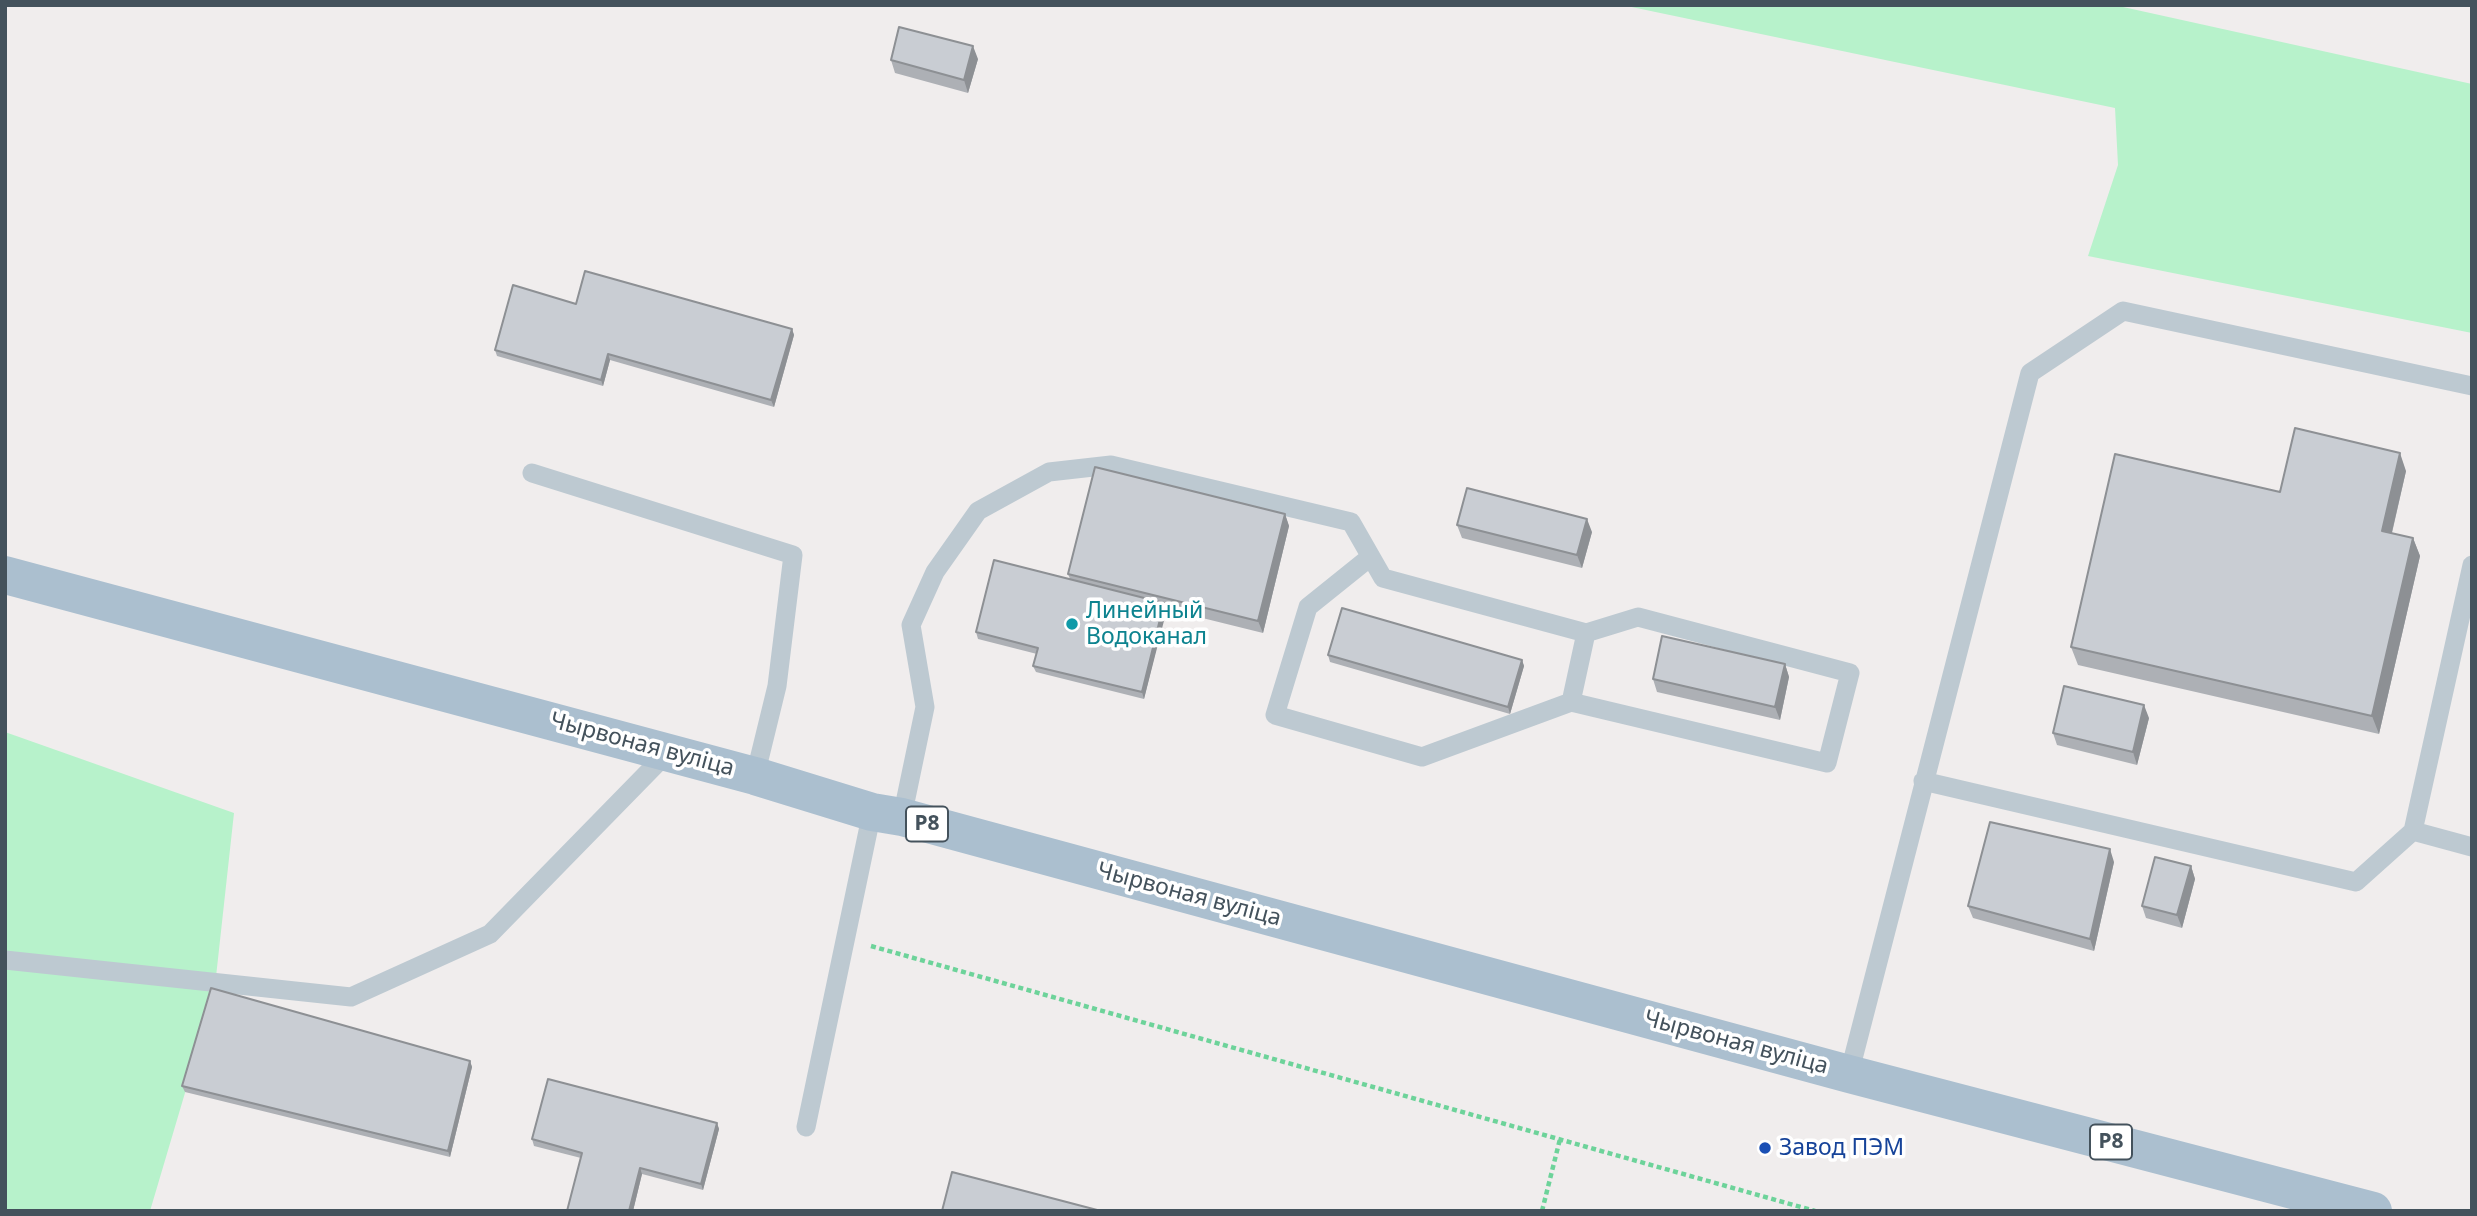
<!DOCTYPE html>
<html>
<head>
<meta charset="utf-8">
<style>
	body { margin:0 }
	#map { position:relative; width:2477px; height:1216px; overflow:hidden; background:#f0eded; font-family:"Noto Sans",sans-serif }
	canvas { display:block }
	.frame { position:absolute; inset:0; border:7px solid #44525c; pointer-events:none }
</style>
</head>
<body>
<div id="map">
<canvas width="2477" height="1216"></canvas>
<div class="frame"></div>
</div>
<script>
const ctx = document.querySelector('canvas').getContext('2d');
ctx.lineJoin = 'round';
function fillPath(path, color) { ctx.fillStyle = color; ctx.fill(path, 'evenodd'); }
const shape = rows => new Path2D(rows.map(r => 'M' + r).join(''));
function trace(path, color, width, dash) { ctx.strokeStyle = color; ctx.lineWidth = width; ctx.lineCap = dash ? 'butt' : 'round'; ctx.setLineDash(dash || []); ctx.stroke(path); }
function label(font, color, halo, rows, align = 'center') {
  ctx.font = font + ' "Noto Sans",sans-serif'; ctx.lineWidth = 7; ctx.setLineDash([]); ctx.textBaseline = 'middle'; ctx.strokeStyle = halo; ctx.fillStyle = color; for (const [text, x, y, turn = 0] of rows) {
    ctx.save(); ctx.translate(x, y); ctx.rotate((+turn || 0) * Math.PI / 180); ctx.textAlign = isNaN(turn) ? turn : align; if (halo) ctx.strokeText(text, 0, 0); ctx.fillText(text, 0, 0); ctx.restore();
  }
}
fillPath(shape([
	[1622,5,2114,5,2472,84,2472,333,2088,256,2118,165,2115,108],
	[5,732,234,813,214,995,150,1211,5,1211]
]), '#b7f2cb');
trace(shape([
	[871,946,1815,1211],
	[1542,1211,1560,1139]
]), '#6dd39a', 4.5, [5, 3.5]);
trace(shape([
	[532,473,793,555,777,686,755,776],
	[2472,565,2413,831,2472,847],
	[1571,702,1827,763,1850,673,1638,617,1586,633],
	[1923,781,2356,882,2413,831],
	[902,817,925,707,911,625,935,572,978,511,1049,472,1111,465,1351,522,1383,578,1586,633,1571,702,1422,757,1275,715,1308,607,1369,558],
	[5,960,351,997,490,934,668,752],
	[1849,1074,2030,373,2123,311,2472,386],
	[806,1127,872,812]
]), '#bdc9d1', 19);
trace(shape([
	[5,575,755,776,872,812,902,817,1849,1074,2373,1211]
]), '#abbfcf', 38);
fillPath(shape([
	[978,59,968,93,895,73,891,60],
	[576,304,792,329,794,335,774,407,610,360,603,386,497,356,495,350],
	[2406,471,2392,533,2413,538,2420,556,2379,734,2078,665,2071,647,2280,492],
	[1285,514,1289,526,1263,633,1166,609,1144,699,1036,672,1033,666,1037,654,978,639,976,632,1070,579,1068,574],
	[1457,525,1592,532,1582,568,1462,538],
	[1328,655,1522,660,1524,666,1510,714,1330,662],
	[1785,664,1789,677,1780,720,1657,692,1653,679],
	[2149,718,2137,765,2057,745,2053,733],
	[2114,862,2094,951,1973,918,1968,906],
	[2191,866,2195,879,2182,928,2146,918,2142,906],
	[470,1061,472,1067,450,1157,185,1092,182,1086],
	[717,1123,719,1129,703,1190,642,1174,633,1211,567,1211,581,1158,534,1146,532,1139]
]), '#adb0b5');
fillPath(shape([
	[973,46,978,59,968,93,964,80],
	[792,329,794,335,774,407,771,400],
	[608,354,610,360,603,386,601,380],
	[2400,453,2406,471,2388,549,2382,531],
	[1285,514,1289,526,1263,633,1258,621],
	[1587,519,1592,532,1582,568,1577,555],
	[2413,538,2420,556,2379,734,2372,716],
	[1164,603,1167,609,1144,699,1142,692],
	[1522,660,1524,666,1510,714,1508,707],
	[1785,664,1789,677,1780,720,1775,707],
	[2144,705,2149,718,2137,765,2133,752],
	[2110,849,2114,862,2094,951,2090,939],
	[2191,866,2195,879,2182,928,2177,915],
	[470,1061,472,1067,450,1157,448,1151],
	[717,1123,719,1129,703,1190,701,1184],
	[640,1168,642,1174,633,1211,629,1211]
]), '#8d9094');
const building = shape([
	[899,27,973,46,964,80,891,60,899,27],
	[585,271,792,329,771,400,608,354,601,380,495,350,513,285,576,304,585,271],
	[2295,428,2400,453,2382,531,2413,538,2372,716,2071,647,2115,454,2280,492,2295,428],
	[1095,467,1285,514,1258,621,1068,574,1095,467],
	[1467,488,1587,519,1577,555,1457,525,1467,488],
	[994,560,1164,603,1142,692,1033,666,1038,648,976,632,994,560],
	[1342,608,1522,660,1508,707,1328,655,1342,608],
	[1662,636,1785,664,1775,707,1653,679,1662,636],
	[2064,686,2144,705,2133,752,2053,733,2064,686],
	[1990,822,2110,849,2090,939,1968,906,1990,822],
	[2155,857,2191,866,2177,915,2142,906,2155,857],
	[211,988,470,1061,448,1151,182,1086,211,988],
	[548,1079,717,1123,701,1184,640,1168,629,1211,567,1211,582,1153,532,1139,548,1079],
	[952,1172,1101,1211,942,1211,952,1172]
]);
fillPath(building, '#c9cdd3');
trace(building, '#8d9094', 2);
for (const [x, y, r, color] of [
	[1072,624,7,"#0f9aa8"],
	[1765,1148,7,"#1a4fb4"]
]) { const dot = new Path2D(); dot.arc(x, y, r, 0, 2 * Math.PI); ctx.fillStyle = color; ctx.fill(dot); trace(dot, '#fff', 2.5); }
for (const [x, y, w] of [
	[927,824,42],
	[2111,1142,42]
]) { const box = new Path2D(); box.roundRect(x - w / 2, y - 17.5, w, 35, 5); ctx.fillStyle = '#fff'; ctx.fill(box); trace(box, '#44525c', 2); }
label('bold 21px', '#44525c', null, [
	["Р8",927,824],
	["Р8",2111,1142]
]);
label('23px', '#0d838f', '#fff', [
	["Линейный",1086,611],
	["Водоканал",1086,637]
], 'left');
label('23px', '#44525c', '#fff', [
	["Чырвоная вуліца",642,745,15],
	["Чырвоная вуліца",1189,895,15],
	["Чырвоная вуліца",1736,1043,15]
]);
label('23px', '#164399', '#fff', [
	["Завод ПЭМ",1779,1148]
], 'left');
</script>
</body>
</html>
